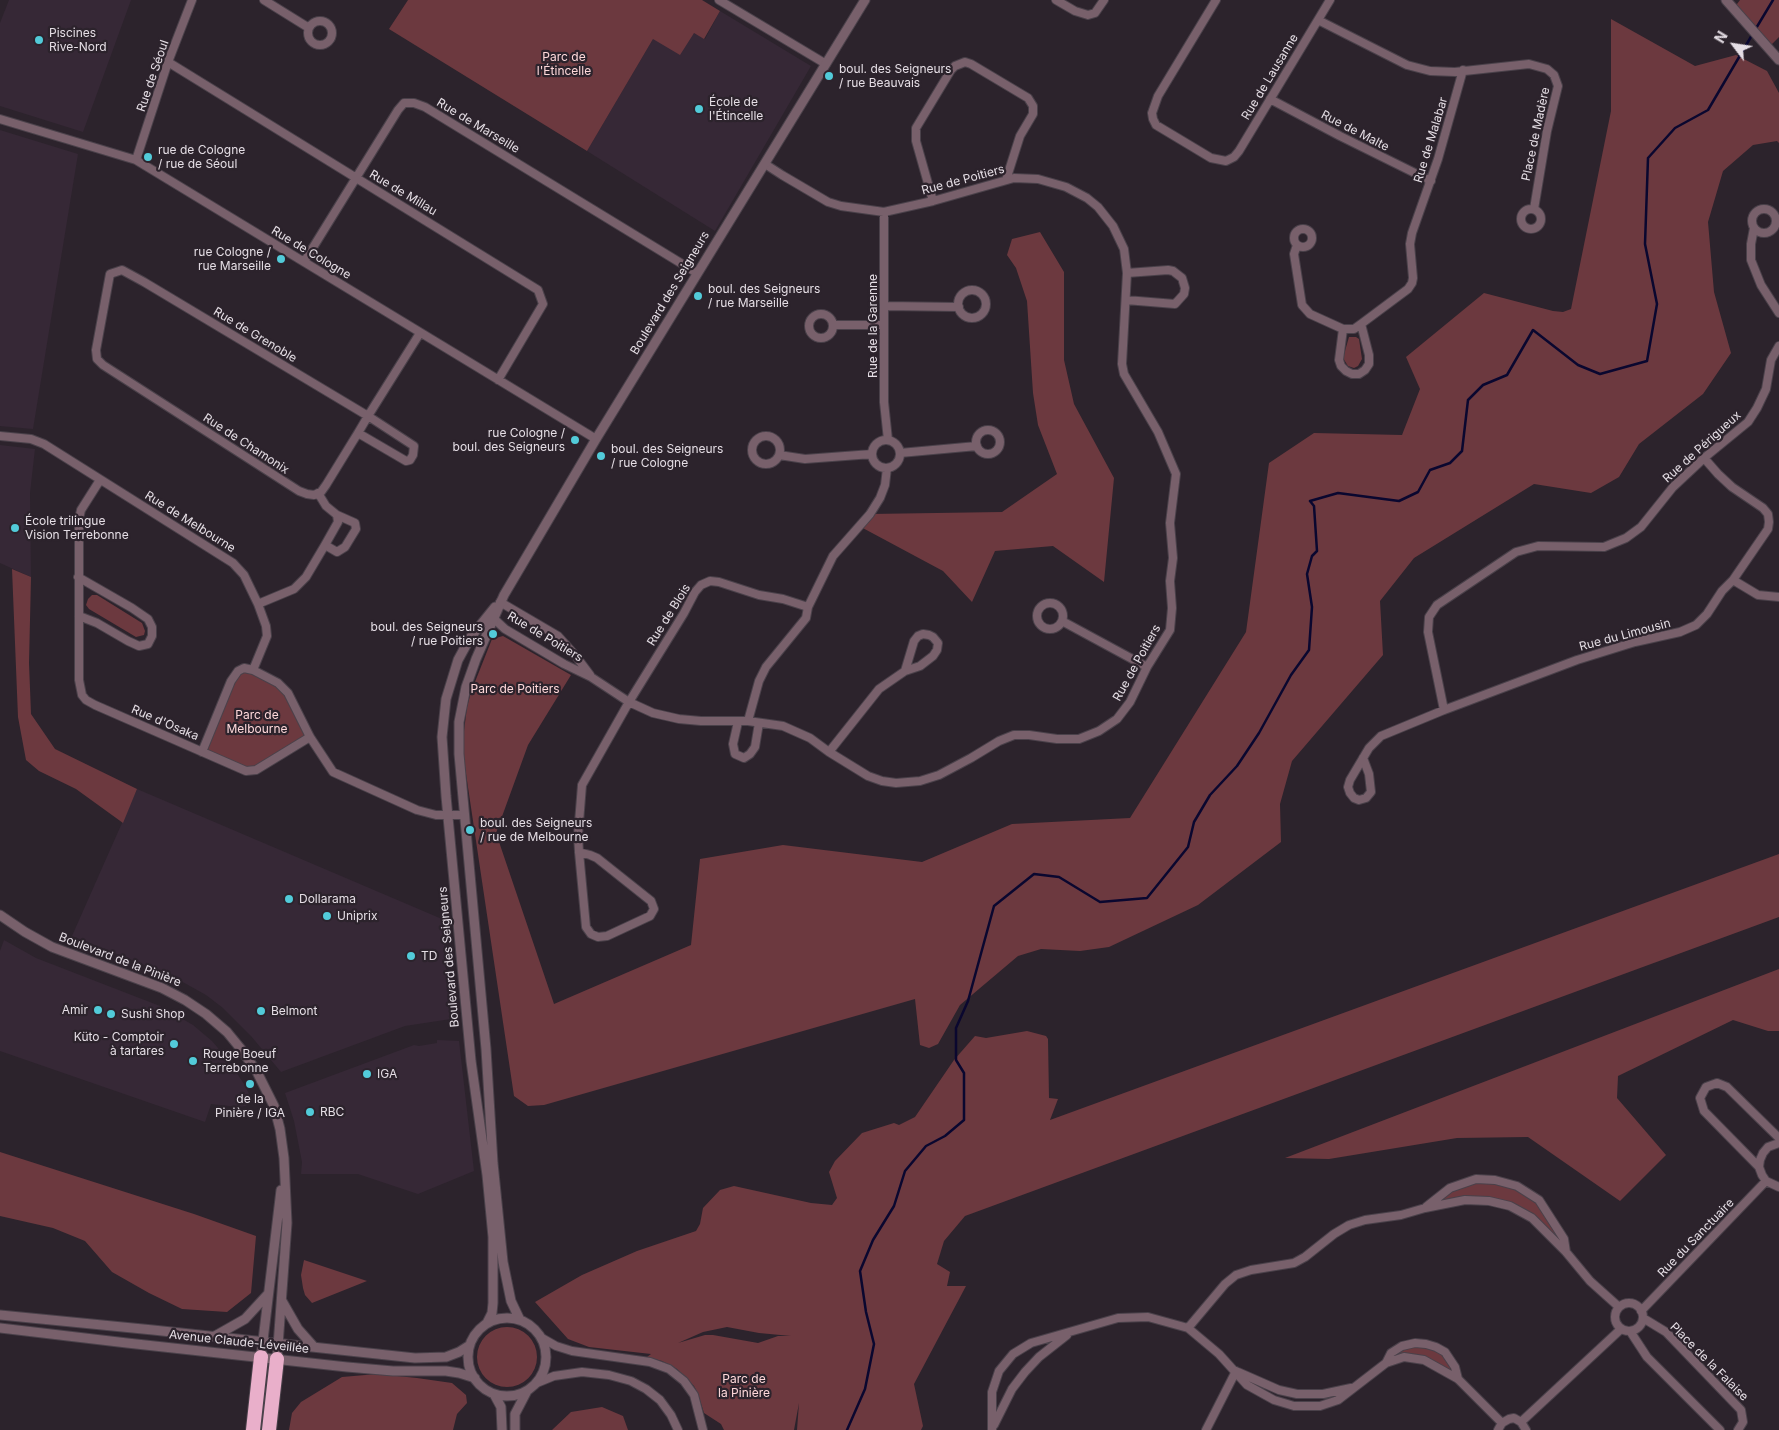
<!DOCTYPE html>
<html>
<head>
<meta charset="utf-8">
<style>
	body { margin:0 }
	#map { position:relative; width:1779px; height:1430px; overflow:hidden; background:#2c232c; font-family:Inter,sans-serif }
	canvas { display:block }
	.north { position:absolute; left:1709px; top:20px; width:50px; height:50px; -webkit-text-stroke:4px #2c232c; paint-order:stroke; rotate:301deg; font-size:14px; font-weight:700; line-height:20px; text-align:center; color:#e5dee5 }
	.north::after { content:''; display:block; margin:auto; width:18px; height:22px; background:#e5dee5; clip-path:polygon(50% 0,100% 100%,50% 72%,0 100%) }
</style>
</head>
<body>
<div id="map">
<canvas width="1779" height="1430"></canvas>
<div class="north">N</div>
</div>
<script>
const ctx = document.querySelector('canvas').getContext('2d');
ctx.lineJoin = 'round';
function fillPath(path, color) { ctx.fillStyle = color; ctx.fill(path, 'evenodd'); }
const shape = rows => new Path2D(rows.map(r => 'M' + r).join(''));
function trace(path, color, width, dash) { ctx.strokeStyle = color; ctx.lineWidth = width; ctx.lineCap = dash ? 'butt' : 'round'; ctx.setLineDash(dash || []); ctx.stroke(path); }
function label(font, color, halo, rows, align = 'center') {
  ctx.font = font + ' Inter,sans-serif'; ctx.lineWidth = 4.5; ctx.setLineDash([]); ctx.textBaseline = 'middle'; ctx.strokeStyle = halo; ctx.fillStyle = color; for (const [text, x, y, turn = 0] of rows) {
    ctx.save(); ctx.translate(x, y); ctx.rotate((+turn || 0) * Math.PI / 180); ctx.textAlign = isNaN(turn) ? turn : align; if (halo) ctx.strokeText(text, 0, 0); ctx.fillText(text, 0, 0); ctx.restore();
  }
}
fillPath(shape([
	[9,0,131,0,83,132,0,106,0,23],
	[720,11,811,66,715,231,587,151,653,39,694,33,705,39],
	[0,130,78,154,33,429,0,426],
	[0,445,35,449,30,493,31,577,0,563],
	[137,789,442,919,451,1019,405,1026,281,1072,251,1036,223,1008,206,995,172,976,72,936],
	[4,940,36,958,160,1006,193,1025,212,1041,229,1061,244,1084,253,1102,245,1106,238,1107,211,1104,205,1122,0,1051,0,951],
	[437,1040,459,1041,474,1171,418,1194,358,1174,301,1174,302,1162,294,1121,285,1093,414,1045,419,1046,437,1043]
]), '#362836');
fillPath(shape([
	[408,0,702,0,720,11,704,39,694,33,680,55,653,39,587,151,389,29],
	[1740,0,1779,0,1779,37,1769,47,1734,8],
	[1611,19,1695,66,1736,55,1767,71,1779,93,1779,143,1777,141,1753,145,1723,171,1708,222,1714,292,1731,353,1703,394,1639,444,1619,477,1591,493,1534,484,1414,558,1380,601,1383,655,1292,761,1280,804,1281,842,1198,905,1109,947,1080,951,1041,949,1018,956,960,1005,938,1044,929,1048,920,1045,915,999,544,1105,528,1106,514,1096,462,747,467,707,471,692,492,639,503,636,571,675,528,745,496,833,554,1004,691,945,700,859,783,845,922,862,1012,824,1130,818,1246,632,1269,463,1314,433,1402,435,1420,389,1406,357,1484,293,1553,311,1563,312,1571,309,1611,111],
	[1040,232,1064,272,1064,360,1074,404,1114,478,1104,582,1053,546,995,551,972,602,943,571,859,526,870,514,1002,512,1057,474,1038,425,1033,393,1027,301,1016,268,1007,255,1012,239],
	[1349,337,1356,337,1359,339,1362,359,1358,366,1354,368,1348,366,1343,358],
	[12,569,31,577,29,663,31,714,55,749,137,789,123,823,76,789,39,771,26,760,18,717],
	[92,595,97,595,142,623,145,631,144,635,136,637,89,609,86,605,88,599],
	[244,668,278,683,310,737,256,770,246,771,202,752,231,681],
	[1779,854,1779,917,965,1216,944,1241,937,1264,950,1272,947,1286,966,1286,914,1384,923,1426,921,1430,797,1430,799,1403,794,1430,724,1430,721,1424,704,1413,698,1394,694,1386,677,1369,662,1361,647,1357,651,1354,589,1347,568,1339,535,1302,582,1275,637,1251,696,1231,700,1224,703,1208,720,1190,734,1186,811,1203,832,1205,837,1198,829,1172,835,1161,862,1133,894,1123,899,1125,915,1117,954,1060,975,1036,986,1038,1027,1031,1046,1036,1048,1039,1049,1098,1058,1099,1050,1120],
	[727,1327,759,1333,791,1336,778,1336,758,1343,713,1335,705,1335,678,1343,703,1332],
	[1779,969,1779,1031,1768,1031,1733,1020,1618,1076,1617,1098,1666,1155,1620,1201,1528,1137,1457,1138,1329,1159,1285,1158],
	[0,1152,194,1214,256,1236,251,1293,227,1312,182,1309,149,1293,112,1272,85,1241,53,1228,0,1216],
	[1476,1179,1495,1180,1539,1200,1564,1239,1566,1252,1532,1218,1489,1201,1425,1208,1450,1188],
	[304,1260,367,1281,312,1303,305,1295,303,1288,301,1275],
	'477 1357a30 30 0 1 1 60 0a30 30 0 1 1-60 0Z',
	[1415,1343,1445,1352,1458,1379,1424,1360,1404,1357,1386,1363,1391,1353],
	[377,1374,417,1378,452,1383,466,1395,467,1403,457,1414,453,1430,289,1430,292,1413,301,1402,342,1377],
	[602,1407,623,1416,628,1430,552,1430,571,1412]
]), '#6c393f');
trace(shape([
	[1755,30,1773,0],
	[847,1430,865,1389,874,1344,866,1312,860,1271,873,1240,894,1206,905,1171,926,1146,945,1136,964,1120,964,1073,956,1060,956,1028,968,1001,994,906,1034,874,1059,877,1100,902,1147,898,1188,847,1194,822,1210,795,1237,766,1259,733,1291,675,1309,650,1312,607,1307,574,1312,556,1317,551,1314,506,1310,501,1338,493,1399,501,1418,492,1430,470,1450,463,1462,451,1468,400,1483,385,1507,375,1533,330,1578,365,1600,374,1647,361,1657,304,1645,244,1648,158,1675,128,1708,110,1752,35]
]), '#0a072f', 2.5);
const minor = shape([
	[264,0,309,28],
	[719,0,826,64],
	[1056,0,1075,11,1088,15,1095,13,1104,0],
	[1216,0,1158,96,1152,113,1153,119,1156,125,1211,158,1226,161,1234,157,1239,151,1330,0],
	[1318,20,1407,65,1430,71,1455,72,1529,64,1547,69,1554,75,1558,86,1547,131,1534,209],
	'308 33a12 12 0 1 1 24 0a12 12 0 1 1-24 0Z',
	[168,62,538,290,543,304,498,380],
	[1270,99,1340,136,1431,181],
	[0,119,136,160,596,439],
	[136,160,168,62,192,0],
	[933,201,916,141,916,128,951,70,955,66,965,62,971,64,1028,98,1033,106,1033,114,1020,136,1006,180],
	'1521 219a10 10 0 1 1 20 0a10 10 0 1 1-20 0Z',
	'1752 221a12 12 0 1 1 24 0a12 12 0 1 1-24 0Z',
	[884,212,884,402,888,440],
	[1754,228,1751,244,1751,260,1761,285,1779,313],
	'1294 238a9 9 0 1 1 18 0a9 9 0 1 1-18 0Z',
	[1297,245,1294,254,1302,305,1310,314,1343,329,1354,329,1361,324,1408,289,1412,283,1413,278,1410,244,1412,233,1438,159,1463,70],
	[304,262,398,110,404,103,414,103,425,107,697,273],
	'958 304a14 14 0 1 1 28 0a14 14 0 1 1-28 0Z',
	[1126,300,1175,304,1184,294,1185,288,1182,278,1173,271,1168,270,1127,273],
	[884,306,959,307],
	'809 326a12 12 0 1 1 24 0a12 12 0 1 1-24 0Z',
	[833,325,884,325],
	[1343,329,1339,360,1341,366,1346,371,1352,374,1359,374,1365,370,1369,364,1369,355,1361,324],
	'976 442a12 12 0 1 1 24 0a12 12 0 1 1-24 0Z',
	[358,433,406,461,410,460,413,455,414,446,368,416,144,282,122,270,110,274,96,350,97,359,103,365,299,491,307,494,314,495,321,492,326,485,353,441,358,433,368,416,420,333],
	[0,436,31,439,44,444,233,563,244,575,258,604,266,626,267,636,253,670,278,683,288,693,310,737,333,772,417,810,436,815,464,815],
	'752 450a14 14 0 1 1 28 0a14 14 0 1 1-28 0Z',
	'872 454a14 14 0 1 1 28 0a14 14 0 1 1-28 0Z',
	[900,453,977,446],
	[779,455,805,459,872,454],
	[100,480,81,510,79,519,79,680,82,695,86,700,95,705,246,771,256,770,310,737],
	[325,545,337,552,345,547,356,529,355,523,337,515],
	[78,577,132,608,148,619,152,627,152,636,148,644,139,646,128,641,97,623,79,616],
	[1733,580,1758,595,1779,597],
	[500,602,558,636,575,655,590,675],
	'1037 616a13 13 0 1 1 26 0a13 13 0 1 1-26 0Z',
	[258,604,294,589,306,577,325,545,338,522,337,515,326,506,318,493],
	[491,616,505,629,564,664,591,677,629,702,653,713,679,719,701,721,748,721,783,726,810,738,829,752,868,776,882,781,896,783,920,781,939,775,971,758,999,741,1014,735,1029,735,1057,739,1079,739,1099,731,1117,719,1130,702,1147,667,1170,630,1172,608,1170,581,1173,558,1170,523,1176,474,1158,432,1124,374,1122,364,1127,273,1124,249,1113,226,1098,207,1087,198,1066,187,1038,179,1014,178,933,201,884,212,841,206,828,202,782,175,765,164],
	[1062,621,1147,667],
	[1444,710,1428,632,1429,617,1437,605,1516,552,1538,546,1604,547,1626,538,1641,527,1673,487,1704,458,1748,422,1757,408,1766,389,1771,360,1779,346],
	[748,721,759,681,766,667,806,618,808,607,833,556,870,514,880,498,885,485,887,468],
	[738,722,733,744,735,754,744,758,750,754,755,747,759,723],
	[202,752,231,681,238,671,244,668,253,670],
	[829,752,879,689,905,671,920,666,933,656,937,650,938,643,933,637,929,635,923,634,918,636,914,641,905,671],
	[1363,758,1369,774,1371,792,1366,798,1359,800,1354,798,1350,793,1348,787,1350,780,1369,748,1381,736,1444,710,1577,660,1635,642,1680,632,1696,625,1707,614,1722,591,1733,580,1768,529,1769,522,1768,514,1763,508,1732,487,1718,474,1704,458],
	[579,852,590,855,597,858,651,901,654,909,650,916,607,936,598,937,591,934,586,927,579,852,578,835,582,785,629,702,684,613,695,592,701,585,710,581,719,582,759,595,783,599,808,607],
	[1779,1143,1768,1147,1763,1153,1760,1160,1759,1167,1762,1175,1766,1181,1779,1187],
	[1759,1167,1704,1111,1700,1098,1706,1087,1717,1083,1727,1087,1779,1138],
	[1426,1207,1450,1188,1476,1179,1495,1180,1517,1186,1539,1200,1564,1239,1566,1252],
	'1615 1317a14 14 0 1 1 28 0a14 14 0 1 1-28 0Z',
	[1641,1311,1766,1181],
	[1643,1318,1666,1332,1741,1410,1743,1422,1738,1430],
	[1188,1328,1225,1284,1236,1275,1251,1270,1294,1263,1305,1257,1334,1234,1349,1225,1365,1220,1401,1215,1425,1208,1465,1200,1489,1201,1510,1206,1532,1218,1566,1252,1590,1281,1619,1307],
	[1630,1331,1647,1357,1720,1430],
	[542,1338,556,1346,572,1351,650,1362,669,1369,684,1381,694,1395,703,1430],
	[1386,1363,1391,1353,1402,1346,1415,1343,1426,1344,1436,1347,1445,1352,1455,1367,1458,1379],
	[1238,1372,1279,1390,1297,1394,1323,1394,1351,1388],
	[537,1383,554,1376,582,1372,609,1375,631,1381,646,1389,660,1400,671,1415,678,1430],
	[1521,1422,1621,1329],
	[994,1425,1012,1389,1025,1372,1039,1357,1067,1335],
	[992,1430,992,1392,999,1371,1013,1354,1031,1343,1118,1318,1148,1317,1188,1328,1219,1354,1247,1385,1274,1400,1294,1406,1320,1406,1338,1400,1386,1363,1404,1357,1424,1360,1458,1379,1502,1423],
	[1206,1430,1236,1371],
	[1498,1430,1502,1423,1509,1419,1514,1418,1521,1422,1526,1430]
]);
const tertiary = shape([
	[1726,0,1779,60],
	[0,915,25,932,52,947,162,988,185,1000,206,1014,227,1032,241,1049,257,1072,274,1106,280,1129,284,1158,287,1223,277,1359],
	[282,1301,298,1329,314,1347],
	[0,1315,153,1330,415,1358,446,1357,459,1352,470,1345],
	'468 1357a39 39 0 1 1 78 0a39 39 0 1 1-78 0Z',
	[520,1320,511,1301,503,1262,493,1163,486,1049,459,754,459,722,466,687,476,659,504,595,596,439,865,0],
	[487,1323,492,1313,493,1303,493,1237,487,1175,471,1061,446,796,442,737,446,699,458,660,470,638,495,607],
	[0,1328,127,1343,347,1367,393,1371,446,1371,459,1373,475,1378],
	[215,1336,245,1319,268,1294],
	[261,1357,281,1190],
	[494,1394,501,1407,502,1430],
	[515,1430,515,1414,527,1391]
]);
const motorway = shape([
	[253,1430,261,1357],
	[269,1430,277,1359]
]);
trace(minor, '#4a414a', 10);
trace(tertiary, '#4a414a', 11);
trace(motorway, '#4a414a', 16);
trace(minor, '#78606b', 8);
trace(tertiary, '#78606b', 9);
trace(motorway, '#e9afca', 14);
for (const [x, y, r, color] of [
	[39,40,5,"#52cbd9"],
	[829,76,5,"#52cbd9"],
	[699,109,5,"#52cbd9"],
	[148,157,5,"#52cbd9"],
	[281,259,5,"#52cbd9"],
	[698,296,5,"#52cbd9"],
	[575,440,5,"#52cbd9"],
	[601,456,5,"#52cbd9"],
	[15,528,5,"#52cbd9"],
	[493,634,5,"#52cbd9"],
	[470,830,5,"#52cbd9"],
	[289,899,5,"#52cbd9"],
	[327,916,5,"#52cbd9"],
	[411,956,5,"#52cbd9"],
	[98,1010,5,"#52cbd9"],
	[261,1011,5,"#52cbd9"],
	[111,1014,5,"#52cbd9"],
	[174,1044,5,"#52cbd9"],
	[193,1061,5,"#52cbd9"],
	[367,1074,5,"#52cbd9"],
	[250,1084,5,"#52cbd9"],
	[310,1112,5,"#52cbd9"]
]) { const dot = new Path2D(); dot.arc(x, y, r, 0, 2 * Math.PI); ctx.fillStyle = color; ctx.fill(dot); trace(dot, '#2c232c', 2); }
label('12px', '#e5dee5', '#2c232c', [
	["Piscines",49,33],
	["Rive-Nord",49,47],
	["boul. des Seigneurs",839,69],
	["/ rue Beauvais",839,83],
	["École de",709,102],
	["l'Étincelle",709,116],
	["rue de Cologne",158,150],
	["/ rue de Séoul",158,164],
	["rue Cologne /",271,252,"right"],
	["rue Marseille",271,266,"right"],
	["boul. des Seigneurs",708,289],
	["/ rue Marseille",708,303],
	["rue Cologne /",565,433,"right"],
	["boul. des Seigneurs",565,447,"right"],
	["boul. des Seigneurs",611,449],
	["/ rue Cologne",611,463],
	["École trilingue",25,521],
	["Vision Terrebonne",25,535],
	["boul. des Seigneurs",483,627,"right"],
	["/ rue Poitiers",483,641,"right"],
	["boul. des Seigneurs",480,823],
	["/ rue de Melbourne",480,837],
	["Dollarama",299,899],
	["Uniprix",337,916],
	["TD",421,956],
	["Amir",88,1010,"right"],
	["Belmont",271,1011],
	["Sushi Shop",121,1014],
	["Küto - Comptoir",164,1037,"right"],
	["à tartares",164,1051,"right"],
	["Rouge Boeuf",203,1054],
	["Terrebonne",203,1068],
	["IGA",377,1074],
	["de la",250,1099,"center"],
	["Pinière / IGA",250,1113,"center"],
	["RBC",320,1112]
], 'left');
label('12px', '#fed8da', '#2c232c', [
	["Parc de",564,57],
	["l'Étincelle",564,71],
	["Parc de Poitiers",515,689],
	["Parc de",257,715],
	["Melbourne",257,729],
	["Parc de",744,1379],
	["la Pinière",744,1393]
]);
label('12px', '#e5dee5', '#2c232c', [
	["Rue de Séoul",153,76,-71],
	["Rue de Lausanne",1270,77,-59],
	["Rue de Marseille",478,126,31],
	["Rue de Malte",1355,131,27],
	["Place de Madère",1536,134,-78],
	["Rue de Malabar",1431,140,-73],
	["Rue de Poitiers",963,180,-15],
	["Rue de Millau",403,193,31],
	["Rue de Cologne",311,253,31],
	["Boulevard des Seigneurs",670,293,-59],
	["Rue de la Garenne",873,326,-90],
	["Rue de Grenoble",255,335,31],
	["Rue de Chamonix",246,444,33],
	["Rue de Périgueux",1702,447,-42],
	["Rue de Melbourne",190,522,32],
	["Rue de Blois",669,615,-58],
	["Rue du Limousin",1625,635,-15],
	["Rue de Poitiers",545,637,31],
	["Rue de Poitiers",1137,663,-61],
	["Rue d'Osaka",165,723,23],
	["Boulevard des Seigneurs",449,957,-95],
	["Boulevard de la Pinière",120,960,21],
	["Rue du Sanctuaire",1696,1238,-46],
	["Avenue Claude-Léveillée",239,1342,6],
	["Place de la Falaise",1709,1362,45]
]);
</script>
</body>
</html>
